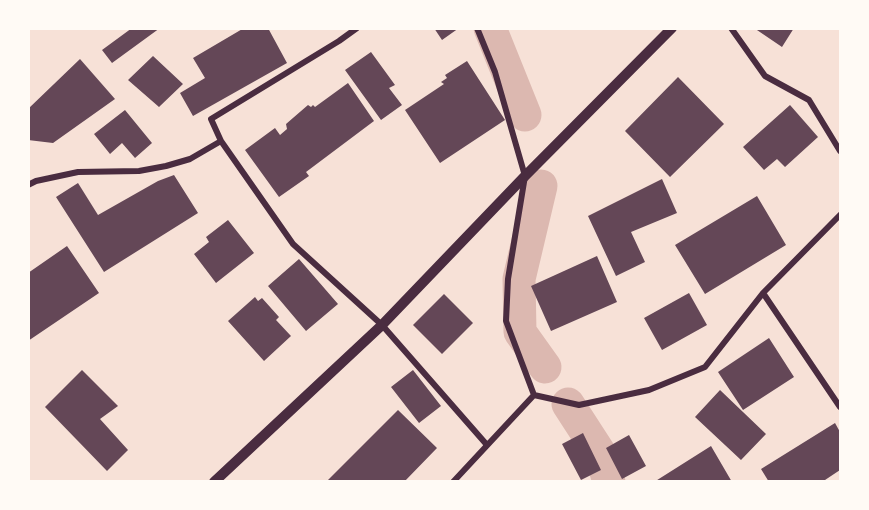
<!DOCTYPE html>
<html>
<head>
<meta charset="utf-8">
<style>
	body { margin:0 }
	#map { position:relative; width:869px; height:510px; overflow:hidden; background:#f7e1d7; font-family:"Zilla Slab",serif }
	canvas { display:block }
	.frame { position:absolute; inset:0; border:30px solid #fffaf5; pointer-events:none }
</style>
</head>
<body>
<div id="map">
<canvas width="869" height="510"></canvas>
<div class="frame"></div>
</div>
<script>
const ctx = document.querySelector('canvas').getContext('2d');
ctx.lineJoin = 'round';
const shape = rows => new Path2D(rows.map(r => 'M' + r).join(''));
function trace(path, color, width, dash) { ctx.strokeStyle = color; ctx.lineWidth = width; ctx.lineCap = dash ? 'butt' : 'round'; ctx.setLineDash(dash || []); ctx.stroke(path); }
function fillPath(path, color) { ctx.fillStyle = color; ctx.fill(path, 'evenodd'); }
trace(shape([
	[490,28,525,115],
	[541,186,519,279,520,332,545,367],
	[568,404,601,455,609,482]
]), '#dcb8b0', 33);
fillPath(shape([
	[132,28,160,28,112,63,102,50],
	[244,28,268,28,287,63,193,116,180,93,205,78,193,58],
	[434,28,459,28,442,40],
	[754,28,794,28,782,47],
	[371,52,395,85,389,88,402,105,381,120,345,70],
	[153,56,183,84,159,107,128,80],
	[80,59,115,99,53,143,28,140,28,109],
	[467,61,505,120,440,163,405,110,444,84,441,82,447,78,445,75],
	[678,77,724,124,670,177,625,131],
	[348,83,374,121,306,172,309,176,279,197,245,150,275,128,280,135,287,129,286,124,308,105,311,107,313,105,315,107],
	[790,105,818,137,785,167,777,159,764,170,743,147],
	[125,110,152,143,135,158,122,143,110,154,94,134],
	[174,175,198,213,104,272,56,197,78,183,98,215,158,181],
	[662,179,677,213,631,232,645,262,616,276,588,216],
	[757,196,786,245,705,294,675,245],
	[228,220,254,253,216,283,194,254,209,242,206,237],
	[67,246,99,293,28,341,28,273],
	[597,256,617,302,551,331,531,286],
	[299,259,338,304,306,331,268,286],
	[689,293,707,325,662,350,644,318],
	[444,294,473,323,442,354,413,325],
	[255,297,258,301,262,298,279,317,276,320,291,336,264,361,228,321],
	[769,338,794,377,743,410,718,372],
	[82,370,118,406,100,419,128,450,107,471,45,407],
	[413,370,441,406,419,423,391,387],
	[720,390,766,434,741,460,695,417],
	[398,410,437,448,404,482,326,482],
	[835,423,840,432,840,470,822,482,769,482,761,469],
	[583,433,601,470,581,480,562,444],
	[629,435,646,466,622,479,606,448],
	[711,446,732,482,654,482]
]), '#644757');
trace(shape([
	[357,28,339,41,211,119,221,141,293,244,382,325,487,445],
	[477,28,495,72,525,176,508,279,506,321,534,395],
	[731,28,765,76,809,100,840,151],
	[28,185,36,181,78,172,139,171,166,166,190,159,221,141],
	[763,293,840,407],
	[534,395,579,405,649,390,705,367,763,293,840,215],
	[453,482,534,395]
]), '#4a2c40', 6);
trace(shape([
	[214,482,382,325,525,176,672,28]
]), '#4a2c40', 10);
</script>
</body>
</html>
